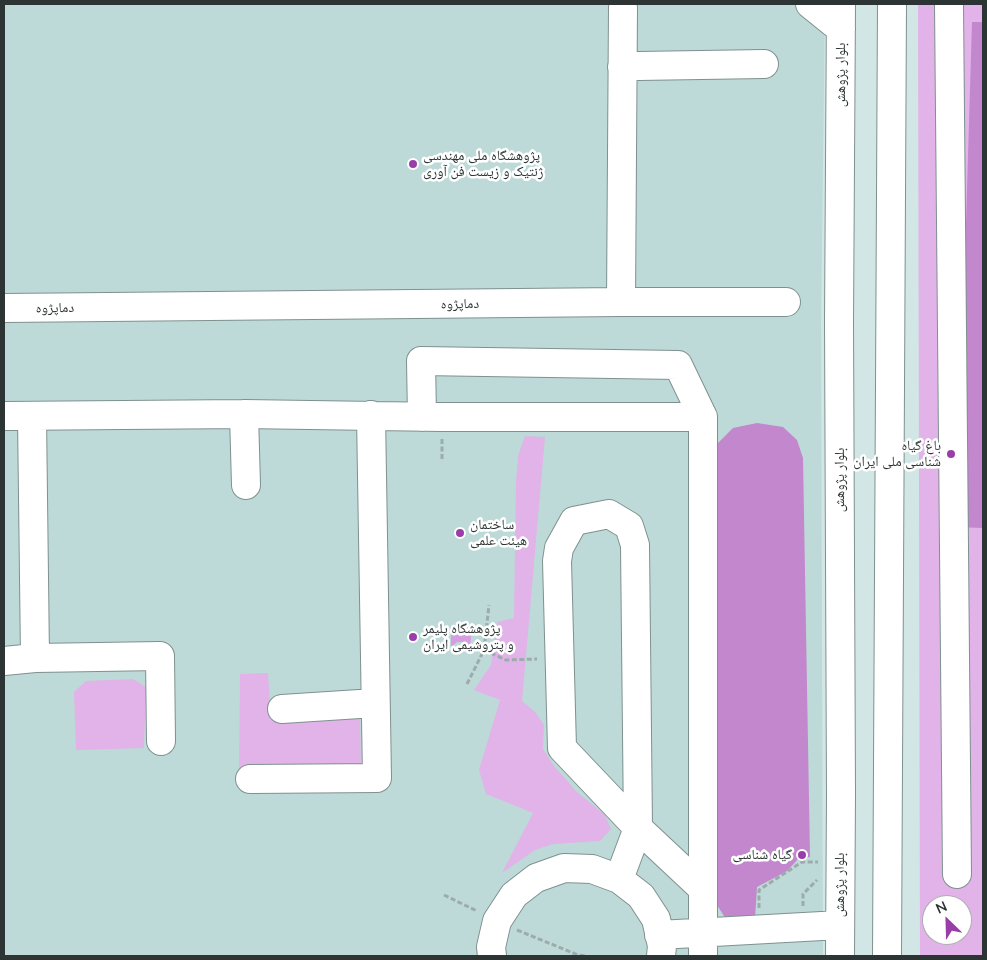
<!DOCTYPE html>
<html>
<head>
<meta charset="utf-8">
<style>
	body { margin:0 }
	#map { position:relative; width:987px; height:960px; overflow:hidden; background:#d2e6e5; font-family:Mulish,sans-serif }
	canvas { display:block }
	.frame { position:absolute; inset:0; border:5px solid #2d3434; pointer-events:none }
	.north { position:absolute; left:922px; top:895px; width:50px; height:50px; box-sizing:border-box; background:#fff; border:1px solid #abaeae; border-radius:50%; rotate:336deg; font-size:14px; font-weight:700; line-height:20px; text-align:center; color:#2d3434 }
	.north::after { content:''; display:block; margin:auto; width:18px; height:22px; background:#993ea8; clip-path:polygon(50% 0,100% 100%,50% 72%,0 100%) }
</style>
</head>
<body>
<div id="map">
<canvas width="987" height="960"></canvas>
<div class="frame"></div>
<div class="north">N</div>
</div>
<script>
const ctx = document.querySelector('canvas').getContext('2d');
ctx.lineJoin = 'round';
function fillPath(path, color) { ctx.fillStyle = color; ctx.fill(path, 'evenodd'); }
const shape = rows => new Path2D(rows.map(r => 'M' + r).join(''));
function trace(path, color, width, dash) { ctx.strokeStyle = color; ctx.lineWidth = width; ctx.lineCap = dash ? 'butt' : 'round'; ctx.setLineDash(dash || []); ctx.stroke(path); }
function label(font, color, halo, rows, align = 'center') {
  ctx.font = font + ' Mulish,"Noto Naskh Arabic",sans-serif'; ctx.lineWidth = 5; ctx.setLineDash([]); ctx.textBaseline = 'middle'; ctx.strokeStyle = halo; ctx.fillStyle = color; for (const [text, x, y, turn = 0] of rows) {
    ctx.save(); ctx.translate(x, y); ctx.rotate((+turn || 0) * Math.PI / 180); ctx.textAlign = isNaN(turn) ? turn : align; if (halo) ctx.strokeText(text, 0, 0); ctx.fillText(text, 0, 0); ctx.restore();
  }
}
fillPath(shape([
	[4,4,825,4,821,323,823,956,4,956]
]), '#bddad8');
fillPath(shape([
	[918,4,983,4,983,956,920,956],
	[932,905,962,905,962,935,932,935],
	[525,436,545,437,522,701,535,712,544,725,543,749,554,766,577,792,605,815,611,829,600,841,553,844,535,850,502,873,533,813,486,794,479,770,500,700,474,690,491,665,497,622,514,618,516,482,518,456],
	[268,673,271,718,360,718,361,766,239,770,240,674],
	[133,679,146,687,144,748,76,750,74,692,86,681]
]), '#e1b3e8');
fillPath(shape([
	[972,22,983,22,983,528,957,527],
	[757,423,783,427,797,440,803,458,810,857,798,859,787,871,757,887,755,918,731,920,724,916,717,905,715,478,716,445,733,428]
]), '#c287cc');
fillPath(shape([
	[458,626,470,626,472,630,470,646,464,642,457,642,451,647,451,633]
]), '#d79ce2');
const minor = shape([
	[810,4,841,29],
	[949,4,957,874],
	[622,67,638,66,764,64],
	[621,302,786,302],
	[4,308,621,302,623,7],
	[244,414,246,485],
	[4,416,244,414,442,417,703,417,703,956],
	[32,416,35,658,160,656,161,741],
	[422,417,421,361,678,365,703,417],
	[609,514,629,526,635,545,638,828,562,748,557,561,559,548,574,521,609,514],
	[4,661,35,658],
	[282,709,375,703],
	[250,779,377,778,371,415],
	[619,879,638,828,702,888],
	[659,935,840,925],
	[492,956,491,947,497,921,514,895,536,878,564,868,592,869,619,879,641,896,656,919,662,946,661,956],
	[840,956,841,795,839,322,841,4],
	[887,956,892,4]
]);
trace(minor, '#7f918f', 30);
trace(shape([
	[442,439,442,461],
	[484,650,506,660,537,659],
	[467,684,484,650,489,605],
	[444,895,477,911],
	[803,906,803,894,817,880],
	[759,908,759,890,802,862,818,862],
	[517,930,578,955,586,956]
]), '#9cacab', 3, [5, 2.5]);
trace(minor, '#fff', 28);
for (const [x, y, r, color] of [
	[413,164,5,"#993ea8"],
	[951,454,5,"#993ea8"],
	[460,533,5,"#993ea8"],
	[413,637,5,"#993ea8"],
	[802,855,5,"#993ea8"]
]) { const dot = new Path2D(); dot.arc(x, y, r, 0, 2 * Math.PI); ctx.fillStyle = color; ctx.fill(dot); trace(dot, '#fff', 2); }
label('14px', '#2d3434', '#fff', [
	["بلوار پژوهش",841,75,-90],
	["دماپژوه",460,304,-1],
	["دماپژوه",55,308,-1],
	["بلوار پژوهش",840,480,-90],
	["بلوار پژوهش",840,885,-90]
]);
label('14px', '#2d3434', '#fff', [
	["پژوهشگاه ملی مهندسی",423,156],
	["ژنتیک و زیست فن آوری",423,172],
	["باغ گیاه‌",941,446,"right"],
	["شناسی ملی ایران",941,462,"right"],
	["ساختمان",470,525],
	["هیئت علمی",470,541],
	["پژوهشگاه پلیمر",423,629],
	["و پتروشیمی ایران",423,645],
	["گیاه شناسی",792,855,"right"]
], 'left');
</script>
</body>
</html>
